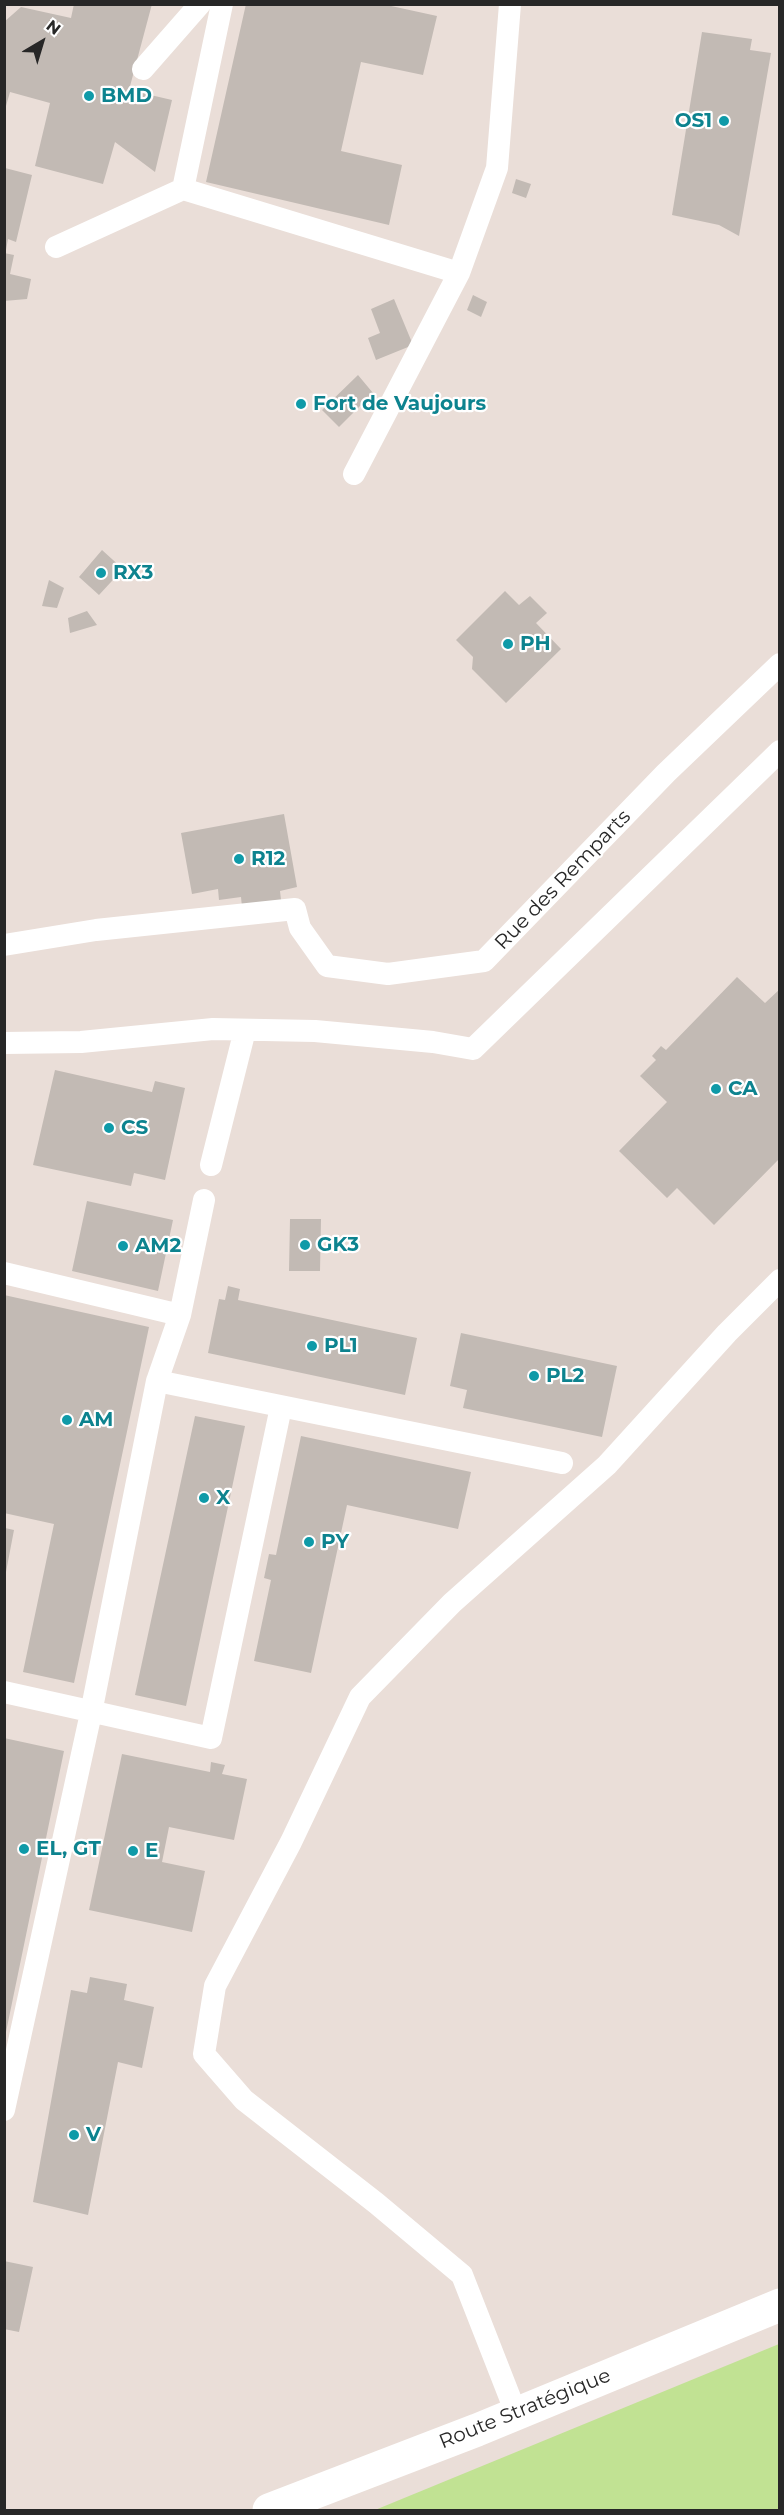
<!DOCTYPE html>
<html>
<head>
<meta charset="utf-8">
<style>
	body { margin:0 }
	#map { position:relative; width:784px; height:2515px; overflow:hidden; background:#eaded8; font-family:Montserrat,sans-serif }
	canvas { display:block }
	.frame { position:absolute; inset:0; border:6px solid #272727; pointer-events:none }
	.north { position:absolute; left:12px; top:12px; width:60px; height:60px; -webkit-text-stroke:4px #fff; paint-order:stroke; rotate:38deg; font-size:16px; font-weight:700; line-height:24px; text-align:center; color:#272727 }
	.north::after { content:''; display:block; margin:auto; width:21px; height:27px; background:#272727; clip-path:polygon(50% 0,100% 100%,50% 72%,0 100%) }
</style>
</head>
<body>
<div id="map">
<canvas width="784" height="2515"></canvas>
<div class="frame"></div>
<div class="north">N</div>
</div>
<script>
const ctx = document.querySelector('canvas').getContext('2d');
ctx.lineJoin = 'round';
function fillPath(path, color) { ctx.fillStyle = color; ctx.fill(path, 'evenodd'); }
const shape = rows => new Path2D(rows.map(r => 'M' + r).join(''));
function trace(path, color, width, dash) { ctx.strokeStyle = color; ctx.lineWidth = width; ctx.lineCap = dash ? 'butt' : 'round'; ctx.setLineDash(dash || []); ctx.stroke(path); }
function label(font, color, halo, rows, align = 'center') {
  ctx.font = font + ' Montserrat,sans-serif'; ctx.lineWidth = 4.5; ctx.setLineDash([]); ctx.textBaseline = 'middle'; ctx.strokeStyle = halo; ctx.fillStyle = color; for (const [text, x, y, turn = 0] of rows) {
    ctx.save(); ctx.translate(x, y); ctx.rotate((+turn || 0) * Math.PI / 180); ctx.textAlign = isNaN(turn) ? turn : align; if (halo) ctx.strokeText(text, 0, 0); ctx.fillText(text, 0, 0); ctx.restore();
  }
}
fillPath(shape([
	[779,2344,779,2510,375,2510]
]), '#c1e293');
fillPath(shape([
	[74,4,152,4,129,90,172,100,155,172,115,142,103,184,35,166,50,103,10,92,4,113,4,22,21,7,71,18],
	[246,4,382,4,437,16,423,75,361,62,341,151,402,165,389,225,206,182],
	[702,32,752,39,750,50,771,53,739,236,719,225,672,215],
	[5,168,32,175,16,242,8,239,6,250],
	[516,179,531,184,526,198,512,193],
	[4,253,14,255,10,274,31,279,27,299,4,301],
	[473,295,487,302,481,317,467,310],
	[394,299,413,345,376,360,368,338,380,333,371,309],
	[358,375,373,393,339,427,322,410],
	[102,550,123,569,99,595,79,577],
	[49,580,64,588,57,608,42,606],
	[505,591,519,605,530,596,547,613,536,623,561,649,506,703,472,669,473,657,456,640],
	[87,611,97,625,70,633,68,618],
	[284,814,297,887,280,891,281,900,242,907,241,897,219,900,218,889,192,894,181,833],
	[737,977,765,1003,780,989,780,1158,714,1225,677,1188,667,1198,619,1151,667,1102,640,1076,656,1060,652,1056,661,1046,666,1050],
	[55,1070,152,1092,155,1081,185,1088,165,1180,134,1173,131,1186,33,1165],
	[87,1201,173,1220,158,1291,72,1271],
	[290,1219,321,1219,320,1271,289,1271],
	[228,1286,240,1289,238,1300,417,1338,405,1395,208,1353,219,1299,225,1300],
	[4,1295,149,1327,74,1683,23,1672,54,1524,4,1513],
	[461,1333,617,1366,602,1437,463,1408,467,1390,450,1386],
	[195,1416,245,1426,186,1706,135,1695],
	[301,1436,471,1472,458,1529,347,1505,311,1673,254,1661,271,1580,264,1578,269,1554,276,1555],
	[5,1528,14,1530,6,1572,5,1572],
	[4,1738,64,1751,6,2032,4,2032],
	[122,1754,210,1772,211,1762,225,1765,222,1774,247,1779,234,1840,169,1827,162,1862,205,1871,192,1932,89,1910],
	[90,1977,127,1984,124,2000,154,2007,142,2068,118,2062,88,2215,33,2202,71,1990,87,1993],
	[4,2261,33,2267,19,2332,4,2329]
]), '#c2bab4');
trace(shape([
	[222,4,183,189,459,273],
	[143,69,200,4],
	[56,247,183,189],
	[354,474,459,273,497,168,510,4],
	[4,945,96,930,295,909,300,928,327,966,388,974,484,961,666,773,780,664],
	[4,1043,81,1042,213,1029,315,1031,433,1042,473,1049,780,751],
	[211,1165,245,1030],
	[4,1273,180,1315],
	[157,1381,562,1463],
	[4,1692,211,1738,281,1407],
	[4,2110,91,1713,157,1381,180,1315,204,1200],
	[516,2413,462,2275,376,2203,244,2100,204,2054,215,1986,291,1842,360,1697,452,1603,607,1465,727,1333,780,1280]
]), '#fff', 22);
trace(shape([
	[269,2510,477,2430,780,2305]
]), '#fff', 33);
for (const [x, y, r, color] of [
	[89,96,6,"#0f9aa8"],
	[724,121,6,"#0f9aa8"],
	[301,404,6,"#0f9aa8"],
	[101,573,6,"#0f9aa8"],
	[508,644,6,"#0f9aa8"],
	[239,859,6,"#0f9aa8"],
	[716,1089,6,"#0f9aa8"],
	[109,1128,6,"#0f9aa8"],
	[305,1245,6,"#0f9aa8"],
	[123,1246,6,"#0f9aa8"],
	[312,1346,6,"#0f9aa8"],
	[534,1376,6,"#0f9aa8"],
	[67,1420,6,"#0f9aa8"],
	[204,1498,6,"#0f9aa8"],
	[309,1542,6,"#0f9aa8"],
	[24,1849,6,"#0f9aa8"],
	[133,1851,6,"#0f9aa8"],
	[74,2135,6,"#0f9aa8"]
]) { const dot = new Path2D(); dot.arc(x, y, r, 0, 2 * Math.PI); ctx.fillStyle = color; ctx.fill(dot); trace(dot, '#fff', 2); }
label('bold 20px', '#0d838f', '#fff', [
	["BMD",101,96],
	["OS1",712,121,"right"],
	["Fort de Vaujours",313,404],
	["RX3",113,573],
	["PH",520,644],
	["R12",251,859],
	["CA",728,1089],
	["CS",121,1128],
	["GK3",317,1245],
	["AM2",135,1246],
	["PL1",324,1346],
	["PL2",546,1376],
	["AM",79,1420],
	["X",216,1498],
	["PY",321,1542],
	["EL, GT",36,1849],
	["E",145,1851],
	["V",86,2135]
], 'left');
label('20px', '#272727', '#fff', [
	["Rue des Remparts",563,880,-46],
	["Route Stratégique",525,2409,-22]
]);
</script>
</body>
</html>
